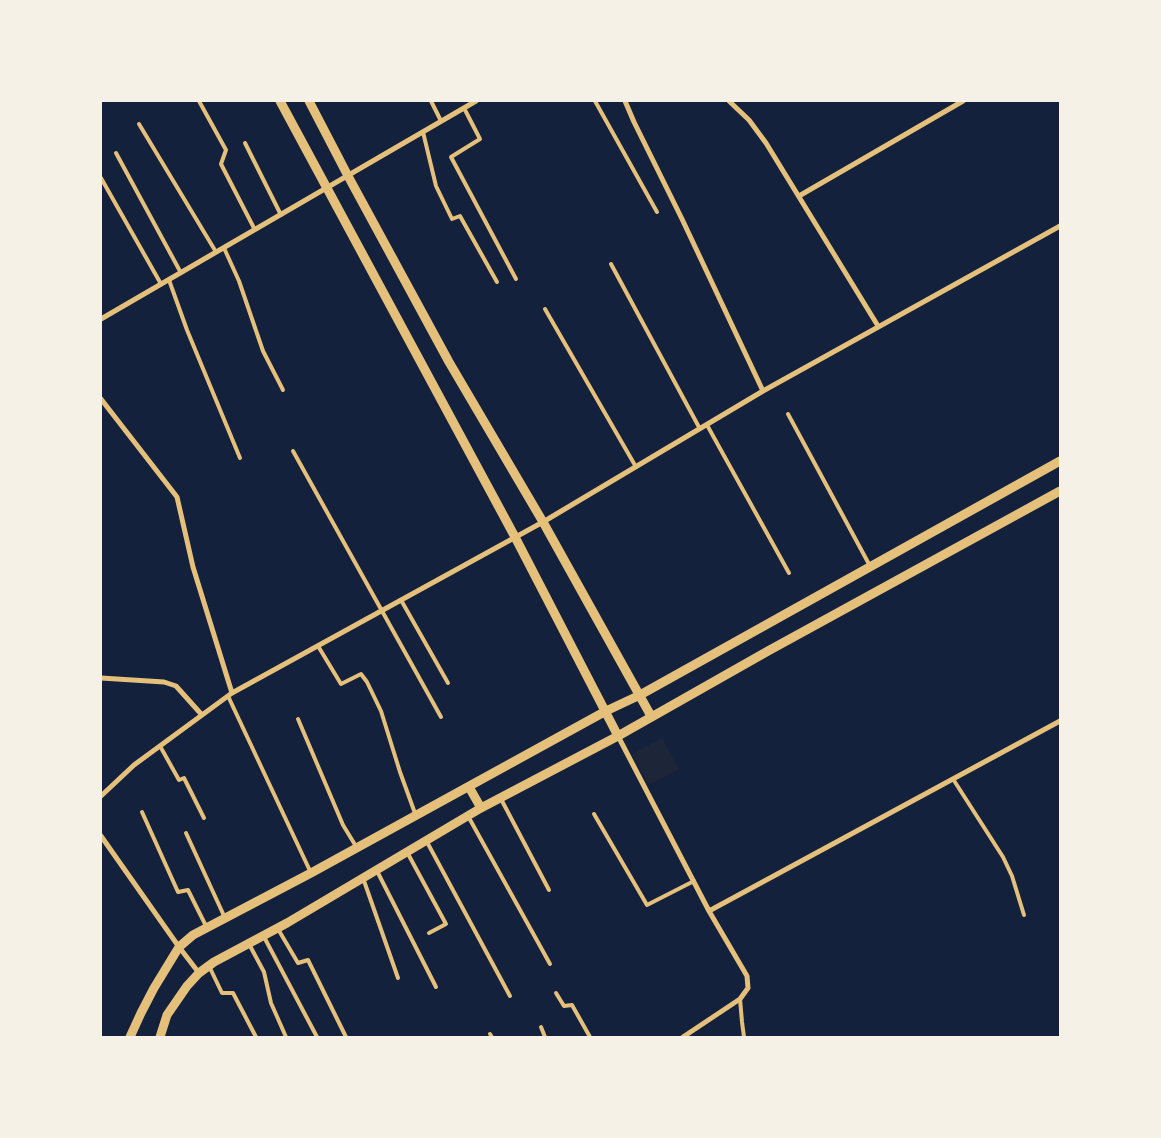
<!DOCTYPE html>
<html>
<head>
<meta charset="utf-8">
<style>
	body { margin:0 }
	#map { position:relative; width:1161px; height:1138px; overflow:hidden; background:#14213d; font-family:Quicksand,sans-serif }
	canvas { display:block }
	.frame { position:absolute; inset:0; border:102px solid #f6f1e7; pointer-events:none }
</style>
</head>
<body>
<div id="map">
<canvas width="1161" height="1138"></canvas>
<div class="frame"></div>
</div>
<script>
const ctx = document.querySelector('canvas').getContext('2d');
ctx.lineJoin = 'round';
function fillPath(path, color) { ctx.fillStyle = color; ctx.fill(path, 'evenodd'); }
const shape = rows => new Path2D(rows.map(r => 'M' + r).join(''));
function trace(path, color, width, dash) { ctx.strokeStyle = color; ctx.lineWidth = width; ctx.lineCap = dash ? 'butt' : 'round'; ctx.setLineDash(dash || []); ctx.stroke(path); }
fillPath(shape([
	[662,738,679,769,649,785,632,754]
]), '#1d2539');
trace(shape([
	[199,101,226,150,221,164,255,230],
	[431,101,441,121],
	[595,101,657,212],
	[464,108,480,139,451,157,516,279],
	[139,124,216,252],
	[423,132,436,186,452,219,460,216,497,282],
	[245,143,281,215],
	[116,153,181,273],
	[101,178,161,284],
	[224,248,239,281,263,351,283,390],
	[611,264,700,429],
	[169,280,187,330,240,458],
	[545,309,636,467],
	[788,414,870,566],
	[707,425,789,573],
	[293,451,441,717],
	[401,600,448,683],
	[318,646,341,684,361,674,367,682,381,711,400,772,416,816],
	[228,696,311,873],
	[298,719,343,825,357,848],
	[160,746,179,780,184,778,204,818],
	[953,779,1003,857,1012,876,1024,915],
	[501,799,549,890],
	[142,812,178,892,188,890,207,928],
	[594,814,647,905,694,881],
	[468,816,550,964],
	[186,833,225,918],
	[427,842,510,996],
	[407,852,446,924,429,933],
	[377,871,436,987],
	[363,878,398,978],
	[278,929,298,963,308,960,346,1037],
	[263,935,317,1037],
	[249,944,264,972,271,1003,286,1037],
	[209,966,222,993,233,993,256,1037],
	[556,993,564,1006,572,1005,590,1037],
	[740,999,742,1022,744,1037],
	[541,1027,545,1037],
	[490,1034,492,1037]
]), '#e5c07b', 4);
trace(shape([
	[625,101,634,122,682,219,763,391],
	[729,101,749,120,766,143,878,326],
	[799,196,963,101],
	[101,319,476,101],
	[101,399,177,497,193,567,232,693],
	[101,678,164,682,176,686,202,715],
	[618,736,709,911,747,976,748,988,740,999,683,1037],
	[101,796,134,765,232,693,543,522,763,391,1060,226],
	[101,836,179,947,199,973],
	[709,911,1060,721]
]), '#e5c07b', 5);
trace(shape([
	[280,101,515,537,618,736],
	[309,101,348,176,449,362,543,522,651,716],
	[469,787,481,808],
	[130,1037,141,1013,154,988,179,947,193,935,311,873,606,711,640,695,1060,461],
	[160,1037,167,1015,187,986,199,973,214,962,287,923,481,808,618,736,768,651,1060,491]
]), '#e5c07b', 9);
</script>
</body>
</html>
